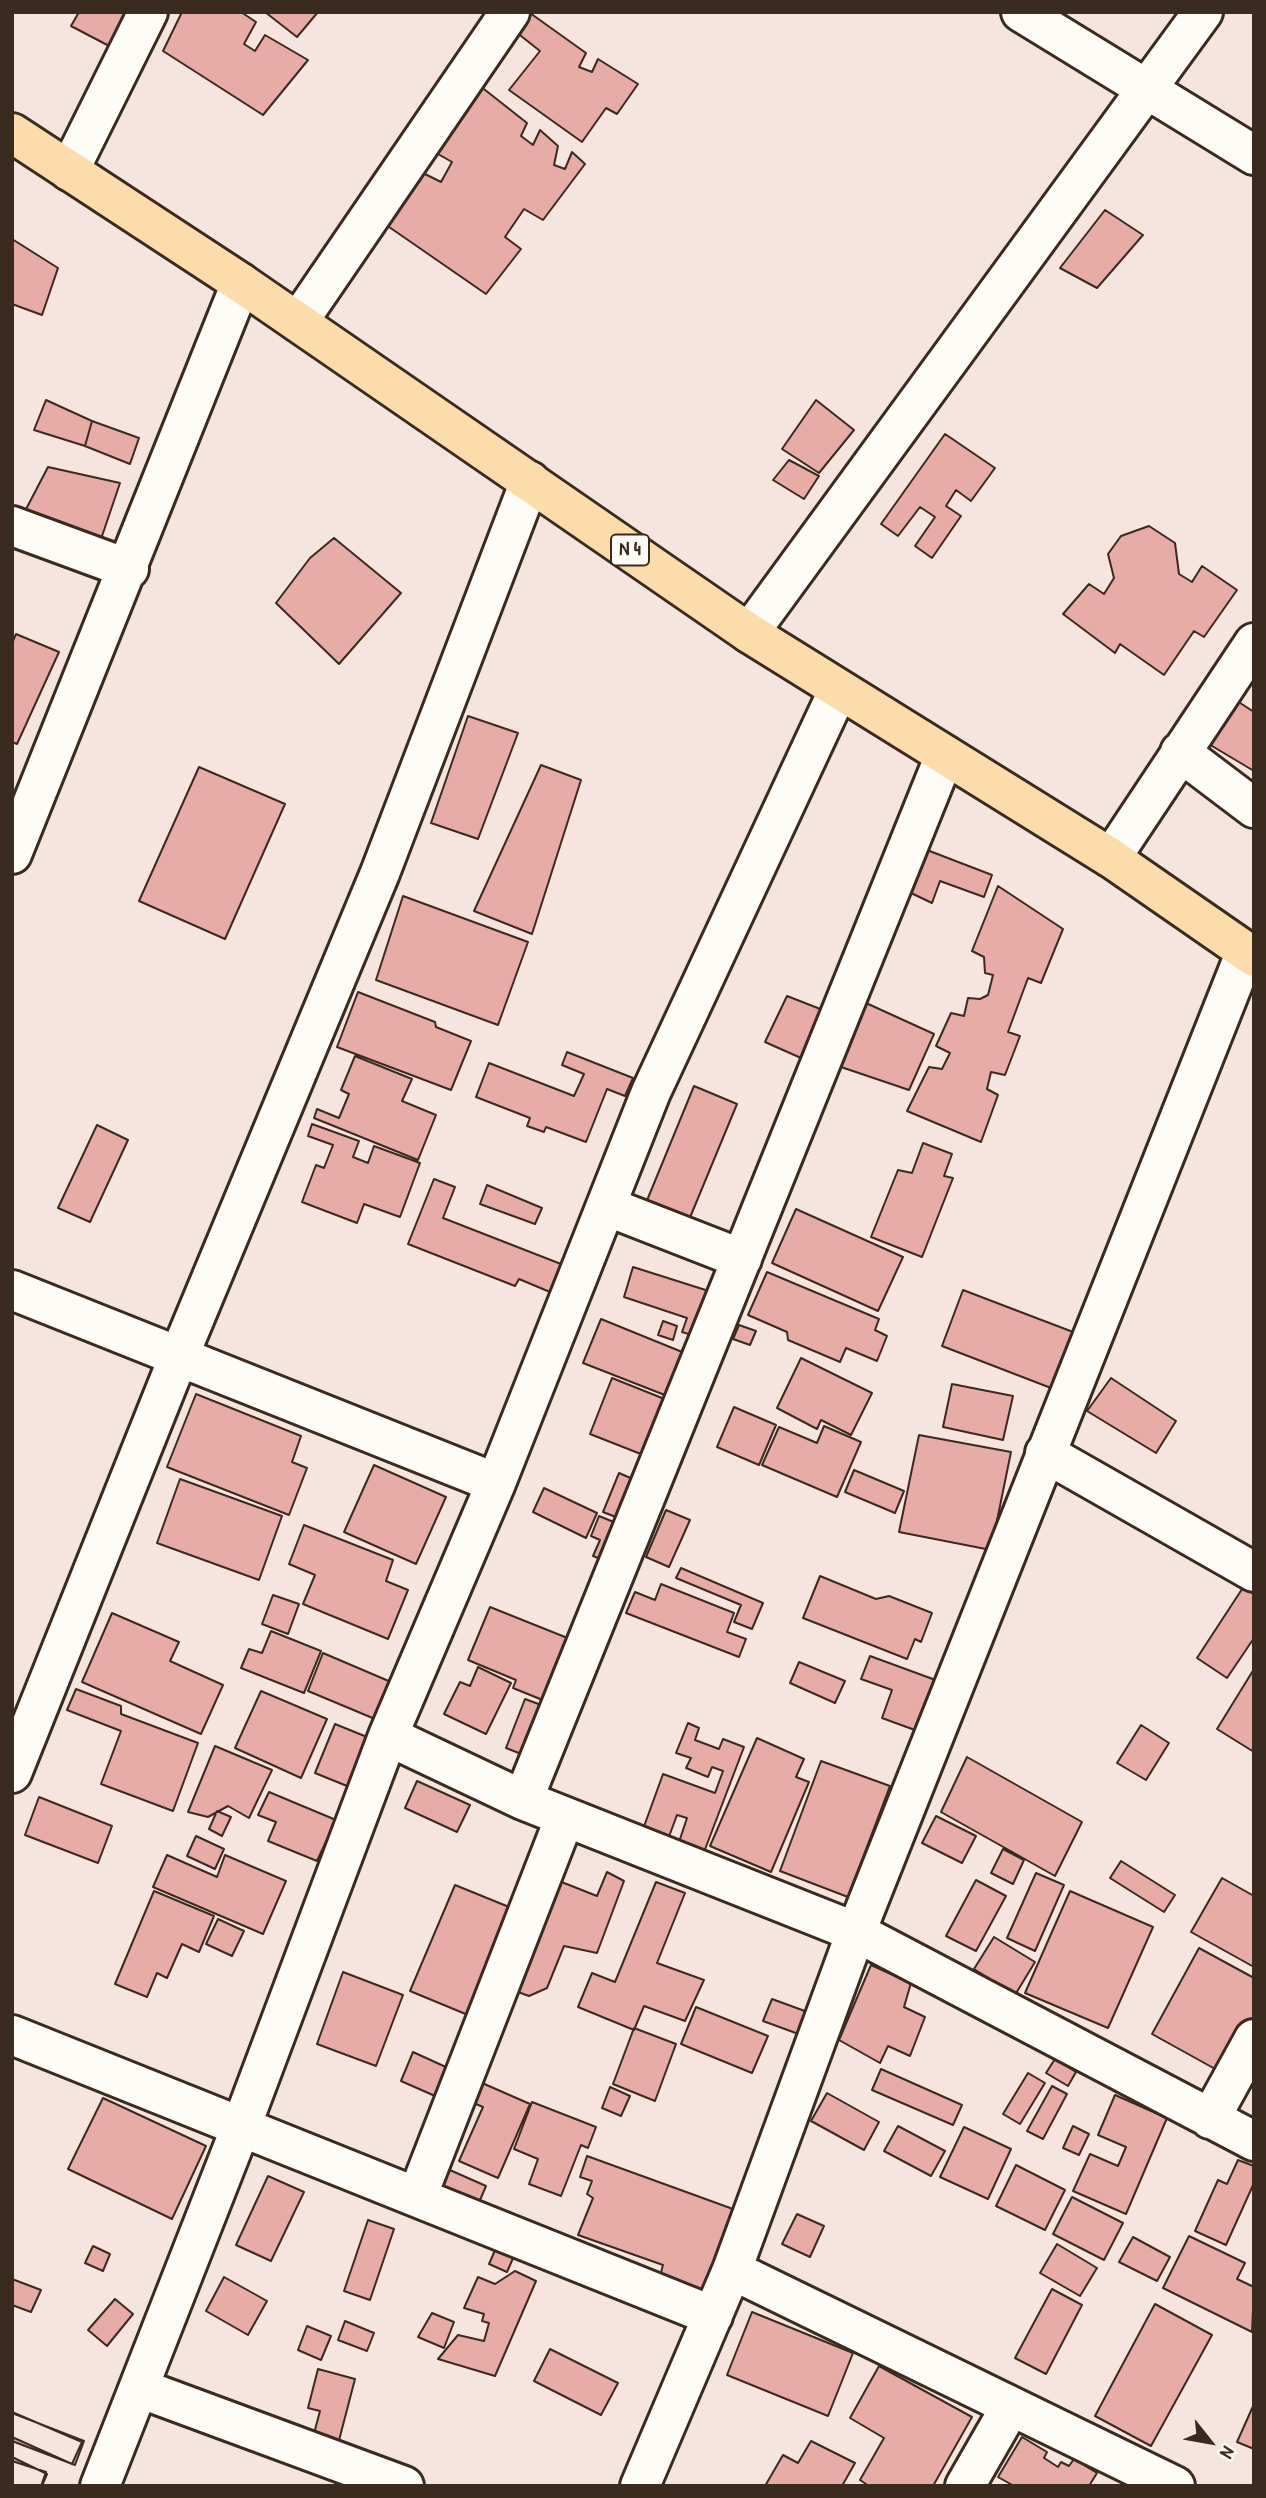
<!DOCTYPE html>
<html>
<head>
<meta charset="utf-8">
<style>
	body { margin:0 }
	#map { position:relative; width:1266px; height:2498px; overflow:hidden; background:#f6e4de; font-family:"Patrick Hand",sans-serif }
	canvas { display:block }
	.frame { position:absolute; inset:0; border:14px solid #3b2a1e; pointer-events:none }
	.north { position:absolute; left:1175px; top:2407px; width:70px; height:70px; -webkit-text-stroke:5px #fdfcf7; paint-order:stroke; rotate:121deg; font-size:19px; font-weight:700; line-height:28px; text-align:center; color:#3b2a1e }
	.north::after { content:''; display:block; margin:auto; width:24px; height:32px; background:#3b2a1e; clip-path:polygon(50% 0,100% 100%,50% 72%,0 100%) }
</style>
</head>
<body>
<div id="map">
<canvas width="1266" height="2498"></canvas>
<div class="frame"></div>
<div class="north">N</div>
</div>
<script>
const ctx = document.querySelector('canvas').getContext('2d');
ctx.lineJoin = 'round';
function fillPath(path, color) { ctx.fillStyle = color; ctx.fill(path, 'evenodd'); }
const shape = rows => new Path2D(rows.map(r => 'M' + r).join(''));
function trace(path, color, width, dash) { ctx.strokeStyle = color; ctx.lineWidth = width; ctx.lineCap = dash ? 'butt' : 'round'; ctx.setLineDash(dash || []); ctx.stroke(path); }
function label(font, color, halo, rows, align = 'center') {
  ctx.font = font + ' "Patrick Hand",sans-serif'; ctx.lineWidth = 7; ctx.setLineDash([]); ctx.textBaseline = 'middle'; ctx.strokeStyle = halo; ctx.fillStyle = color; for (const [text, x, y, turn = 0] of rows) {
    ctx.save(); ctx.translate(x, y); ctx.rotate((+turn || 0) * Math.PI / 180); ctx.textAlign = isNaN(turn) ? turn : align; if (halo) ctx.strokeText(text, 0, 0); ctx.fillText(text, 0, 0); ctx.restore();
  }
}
const building = shape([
	[79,12,132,12,113,48,71,26,79,12],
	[182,12,241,12,256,22,244,44,255,51,265,35,308,60,263,115,163,51,182,12],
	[265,12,318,12,297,37,265,12],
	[530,13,586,53,579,67,592,72,598,59,638,84,617,114,606,108,582,142,509,90,540,51,516,32,530,13],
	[475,82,527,123,521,136,533,145,540,130,558,146,554,165,565,169,572,152,585,164,543,220,524,209,505,237,521,249,486,294,379,220,415,169,441,182,452,162,431,150,475,82],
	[1105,210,1143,235,1097,288,1060,268,1105,210],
	[12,239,58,268,42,315,12,304,12,239],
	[46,400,92,421,85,446,34,430,46,400],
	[816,400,854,430,819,473,782,449,816,400],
	[92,421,139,438,130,464,85,446,92,421],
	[945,434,995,468,971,501,956,490,946,506,961,516,932,558,915,546,935,517,920,507,898,536,881,524,945,434],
	[789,460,819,476,804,499,773,480,789,460],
	[48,467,120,483,100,542,24,513,48,467],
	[1149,526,1175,543,1179,574,1192,582,1202,566,1237,590,1204,637,1194,631,1164,675,1120,644,1115,653,1063,614,1089,584,1104,594,1114,578,1108,554,1121,536,1149,526],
	[334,538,401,593,339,664,276,603,310,558,334,538],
	[16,634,59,652,17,744,12,742,12,643,16,634],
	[1234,699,1254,712,1254,771,1207,743,1234,699],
	[468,716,518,733,478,839,431,823,468,716],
	[541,765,581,780,532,934,474,911,541,765],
	[199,767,285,804,225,939,139,901,199,767],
	[927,850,992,875,984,897,940,881,932,903,911,893,927,850],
	[998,886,1063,929,1041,983,1028,978,1008,1032,1020,1036,1005,1075,991,1072,987,1089,998,1095,981,1142,907,1111,929,1067,942,1069,950,1053,936,1046,951,1013,964,1016,968,998,980,999,988,995,993,975,985,973,984,957,972,951,998,886],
	[403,896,528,942,498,1025,376,980,403,896],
	[358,992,435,1022,436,1027,471,1041,451,1090,337,1047,358,992],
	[787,996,828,1012,810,1062,765,1042,787,996],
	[866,1003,934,1034,909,1090,841,1067,866,1003],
	[567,1052,633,1078,625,1096,607,1089,586,1142,546,1127,544,1132,527,1126,530,1118,476,1097,489,1063,574,1096,584,1074,562,1065,567,1052],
	[355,1056,412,1079,402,1101,436,1115,418,1160,314,1118,317,1109,339,1118,349,1094,341,1090,355,1056],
	[694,1086,737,1104,684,1232,641,1215,694,1086],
	[312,1124,359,1141,353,1157,368,1163,374,1146,420,1163,400,1217,364,1204,357,1223,302,1202,316,1165,324,1168,333,1145,308,1136,312,1124],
	[97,1125,128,1140,90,1222,58,1208,97,1125],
	[923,1143,952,1154,944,1176,953,1178,922,1257,871,1237,898,1170,912,1173,923,1143],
	[434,1179,455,1187,443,1218,561,1264,550,1292,519,1279,515,1286,408,1244,434,1179],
	[487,1185,542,1208,535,1224,480,1204,487,1185],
	[796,1209,903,1257,878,1311,772,1263,796,1209],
	[633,1267,715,1293,701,1338,682,1332,687,1318,624,1297,633,1267],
	[767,1272,879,1319,875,1330,887,1336,877,1361,846,1348,840,1362,788,1340,787,1332,748,1315,767,1272],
	[963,1290,1073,1332,1051,1388,942,1346,963,1290],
	[601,1319,692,1356,675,1399,583,1363,601,1319],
	[663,1321,677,1326,673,1340,658,1335,663,1321],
	[739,1325,756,1331,750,1345,733,1339,739,1325],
	[801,1358,872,1393,851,1435,821,1420,817,1429,777,1408,801,1358],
	[612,1378,672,1402,651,1458,590,1434,612,1378],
	[1111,1378,1176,1421,1156,1453,1087,1411,1111,1378],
	[952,1384,1013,1396,1003,1440,943,1427,952,1384],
	[196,1394,301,1436,292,1462,307,1468,289,1515,167,1467,196,1394],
	[734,1407,776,1425,759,1465,717,1447,734,1407],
	[824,1426,861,1442,837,1497,762,1465,779,1427,817,1443,824,1426],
	[919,1435,1011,1452,991,1550,899,1532,919,1435],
	[374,1465,446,1497,416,1564,344,1532,374,1465],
	[854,1470,904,1491,895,1513,845,1492,854,1470],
	[619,1473,642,1483,626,1521,603,1512,619,1473],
	[180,1479,282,1516,259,1580,157,1543,180,1479],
	[544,1488,597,1513,586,1538,533,1512,544,1488],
	[666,1510,690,1520,669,1567,646,1557,666,1510],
	[599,1516,621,1525,606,1561,593,1556,600,1540,591,1536,599,1516],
	[304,1525,393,1560,386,1581,408,1590,388,1639,303,1604,315,1575,289,1564,304,1525],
	[681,1568,763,1603,752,1629,734,1622,741,1605,676,1578,681,1568],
	[820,1576,876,1599,889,1596,932,1613,921,1642,915,1639,907,1659,803,1618,820,1576],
	[1246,1583,1254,1588,1254,1638,1227,1678,1197,1658,1246,1583],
	[661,1584,734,1613,727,1632,746,1639,739,1657,626,1613,635,1592,655,1600,661,1584],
	[273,1595,299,1604,288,1634,262,1624,273,1595],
	[490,1607,580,1643,555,1705,513,1688,516,1680,468,1660,490,1607],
	[112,1613,179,1642,170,1661,223,1685,201,1734,82,1682,112,1613],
	[271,1631,321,1651,304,1693,241,1668,249,1649,262,1653,271,1631],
	[323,1653,391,1682,375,1719,308,1691,323,1653],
	[870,1656,941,1682,923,1733,882,1718,892,1690,861,1679,870,1656],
	[799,1662,845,1681,835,1703,790,1683,799,1662],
	[478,1667,511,1683,486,1734,444,1714,460,1682,470,1686,478,1667],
	[1254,1669,1254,1752,1217,1729,1254,1669],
	[76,1689,121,1706,121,1714,198,1743,173,1811,101,1784,121,1731,67,1710,76,1689],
	[261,1691,327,1719,301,1778,235,1748,261,1691],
	[525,1699,552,1709,534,1759,506,1748,525,1699],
	[688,1723,699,1728,695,1740,719,1749,723,1739,744,1747,704,1852,679,1842,687,1818,677,1815,667,1842,642,1832,663,1774,715,1793,723,1771,712,1767,708,1777,686,1768,691,1758,676,1753,688,1723],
	[335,1724,367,1737,347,1786,315,1773,335,1724],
	[1141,1725,1169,1743,1146,1780,1117,1763,1141,1725],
	[757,1738,804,1759,796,1777,809,1782,771,1872,710,1846,757,1738],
	[215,1746,272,1770,249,1818,228,1806,208,1817,188,1812,215,1746],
	[967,1757,1082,1822,1055,1876,941,1812,967,1757],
	[821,1761,890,1786,848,1897,780,1871,821,1761],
	[417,1781,470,1805,457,1832,405,1808,417,1781],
	[269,1792,336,1820,317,1861,268,1841,276,1822,258,1815,269,1792],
	[39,1797,112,1826,98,1863,25,1835,39,1797],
	[217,1811,231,1817,222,1836,209,1829,217,1811],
	[936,1816,976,1836,962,1863,922,1843,936,1816],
	[196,1836,224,1849,215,1869,187,1856,196,1836],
	[1003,1849,1024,1860,1013,1884,991,1873,1003,1849],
	[167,1855,217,1877,225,1855,286,1881,263,1934,153,1887,167,1855],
	[1121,1861,1175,1895,1164,1912,1110,1878,1121,1861],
	[607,1872,624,1881,597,1953,564,1946,547,1988,529,1996,515,1991,528,1944,536,1944,559,1881,597,1896,607,1872],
	[1036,1873,1064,1885,1035,1951,1007,1938,1036,1873],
	[1222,1878,1254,1896,1254,1967,1191,1932,1222,1878],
	[976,1880,1006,1896,976,1951,946,1936,976,1880],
	[656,1882,685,1893,657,1963,704,1980,685,2021,644,2006,634,2030,578,2007,592,1973,615,1982,656,1882],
	[455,1885,514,1909,468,2015,410,1991,455,1885],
	[154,1891,214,1916,199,1952,182,1944,167,1978,157,1973,147,1997,115,1984,154,1891],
	[1070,1891,1153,1927,1108,2028,1025,1993,1070,1891],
	[218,1919,244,1931,232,1956,206,1944,218,1919],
	[994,1937,1035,1962,1015,1995,974,1969,994,1937],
	[1199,1948,1254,1978,1254,2025,1226,2075,1152,2034,1199,1948],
	[871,1965,911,1983,904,2007,925,2017,910,2056,888,2046,880,2063,839,2040,871,1965],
	[343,1972,403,1995,376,2066,317,2044,343,1972],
	[772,1999,813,2014,804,2036,763,2021,772,1999],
	[696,2007,768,2036,752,2073,681,2044,696,2007],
	[634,2028,676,2044,655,2101,613,2084,634,2028],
	[413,2052,448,2068,435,2096,401,2081,413,2052],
	[1055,2059,1076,2072,1068,2086,1046,2073,1055,2059],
	[881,2069,962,2105,953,2125,872,2090,881,2069],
	[1028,2073,1045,2083,1020,2124,1003,2114,1028,2073],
	[473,2079,530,2104,498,2178,459,2161,483,2107,464,2099,473,2079],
	[1052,2086,1067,2094,1043,2139,1027,2131,1052,2086],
	[610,2087,630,2096,621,2116,602,2108,610,2087],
	[827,2093,879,2122,864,2150,811,2121,827,2093],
	[1115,2095,1167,2118,1126,2214,1073,2191,1090,2154,1118,2166,1126,2147,1098,2135,1115,2095],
	[103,2098,206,2146,172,2219,68,2169,103,2098],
	[532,2102,596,2127,588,2148,581,2145,561,2196,529,2184,538,2159,514,2149,532,2102],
	[898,2126,945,2151,931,2176,884,2151,898,2126],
	[1073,2126,1089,2134,1079,2155,1063,2148,1073,2126],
	[964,2127,1011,2149,988,2199,940,2177,964,2127],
	[587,2156,733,2209,702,2293,660,2276,663,2265,578,2235,593,2198,587,2194,592,2181,580,2177,587,2156],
	[1238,2160,1254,2166,1254,2183,1226,2245,1195,2231,1218,2180,1227,2184,1238,2160],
	[434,2163,486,2186,475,2212,422,2189,434,2163],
	[1016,2165,1065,2190,1045,2230,996,2206,1016,2165],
	[268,2176,304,2192,271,2261,236,2245,268,2176],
	[1072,2197,1123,2223,1104,2260,1053,2234,1072,2197],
	[797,2214,824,2226,810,2257,782,2244,797,2214],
	[368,2220,394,2229,370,2300,344,2291,368,2220],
	[1189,2236,1245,2263,1237,2279,1254,2287,1252,2332,1163,2288,1189,2236],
	[1133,2237,1170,2257,1157,2281,1119,2262,1133,2237],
	[1057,2244,1097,2268,1080,2296,1040,2273,1057,2244],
	[93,2246,110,2254,103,2271,85,2263,93,2246],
	[496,2248,514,2256,507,2272,489,2264,496,2248],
	[515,2271,536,2281,495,2376,438,2359,458,2335,484,2341,489,2323,482,2321,484,2314,464,2308,478,2277,495,2284,515,2271],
	[224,2277,267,2301,248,2335,206,2311,224,2277],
	[12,2279,41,2290,31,2312,12,2305,12,2279],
	[1052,2289,1082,2305,1046,2374,1015,2358,1052,2289],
	[115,2299,133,2314,107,2346,88,2330,115,2299],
	[1155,2304,1212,2335,1151,2446,1095,2416,1155,2304],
	[752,2312,853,2353,828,2416,727,2375,752,2312],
	[432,2313,454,2322,444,2348,418,2337,432,2313],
	[345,2321,374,2333,367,2351,338,2340,345,2321],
	[307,2326,331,2336,321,2360,298,2350,307,2326],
	[550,2349,618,2383,601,2415,534,2381,550,2349],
	[879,2366,972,2417,933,2486,869,2486,860,2480,884,2438,850,2418,879,2366],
	[318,2369,355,2379,337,2448,312,2441,320,2411,308,2408,318,2369],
	[1254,2404,1254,2449,1237,2442,1254,2404],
	[12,2412,82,2442,72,2464,12,2437,12,2412],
	[12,2413,84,2441,75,2465,12,2441,12,2413],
	[1022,2437,1047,2452,1044,2458,1058,2467,1061,2462,1069,2466,1074,2459,1097,2473,1089,2486,1014,2486,998,2477,1022,2437],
	[811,2441,855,2463,842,2486,765,2486,783,2455,798,2463,811,2441],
	[12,2457,47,2474,42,2486,12,2486,12,2457],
	[12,2461,46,2472,41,2486,12,2486,12,2461]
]);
fillPath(building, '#e7aca5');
trace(building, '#3b2a1e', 2);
const street = shape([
	[1021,12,1254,155],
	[69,171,148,12],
	[298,322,510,12],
	[12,526,129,569],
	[749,633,1203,12],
	[1180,752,1254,808],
	[12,854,241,283],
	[1111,858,1254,643],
	[606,1206,742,1259],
	[12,1290,496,1483],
	[1045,1453,1254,1572],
	[388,1736,523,1800,856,1932,1254,2141],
	[12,1773,179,1356,380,873,530,481],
	[523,1800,945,755],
	[12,2035,713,2316],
	[1210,2119,1254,2039],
	[417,2197,565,1817],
	[732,2270,1175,2486],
	[139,2388,404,2486],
	[100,2486,241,2127,388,1736,496,1483,651,1092,838,691],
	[640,2486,732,2270,856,1932,1246,951],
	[965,2486,1011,2406]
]);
const primary = shape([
	[12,133,241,283,749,633,1111,858,1254,957]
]);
trace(street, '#3b2a1e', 44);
trace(primary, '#3b2a1e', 44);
trace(street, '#fdfcf7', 38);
trace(primary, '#fddcac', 38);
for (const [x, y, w] of [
	[630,550,38]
]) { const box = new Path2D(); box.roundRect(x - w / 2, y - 15.5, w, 31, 5); ctx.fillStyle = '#fdfcf7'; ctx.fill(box); trace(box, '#3b2a1e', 2); }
label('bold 19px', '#3b2a1e', null, [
	["N 4",630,550]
]);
</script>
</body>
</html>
